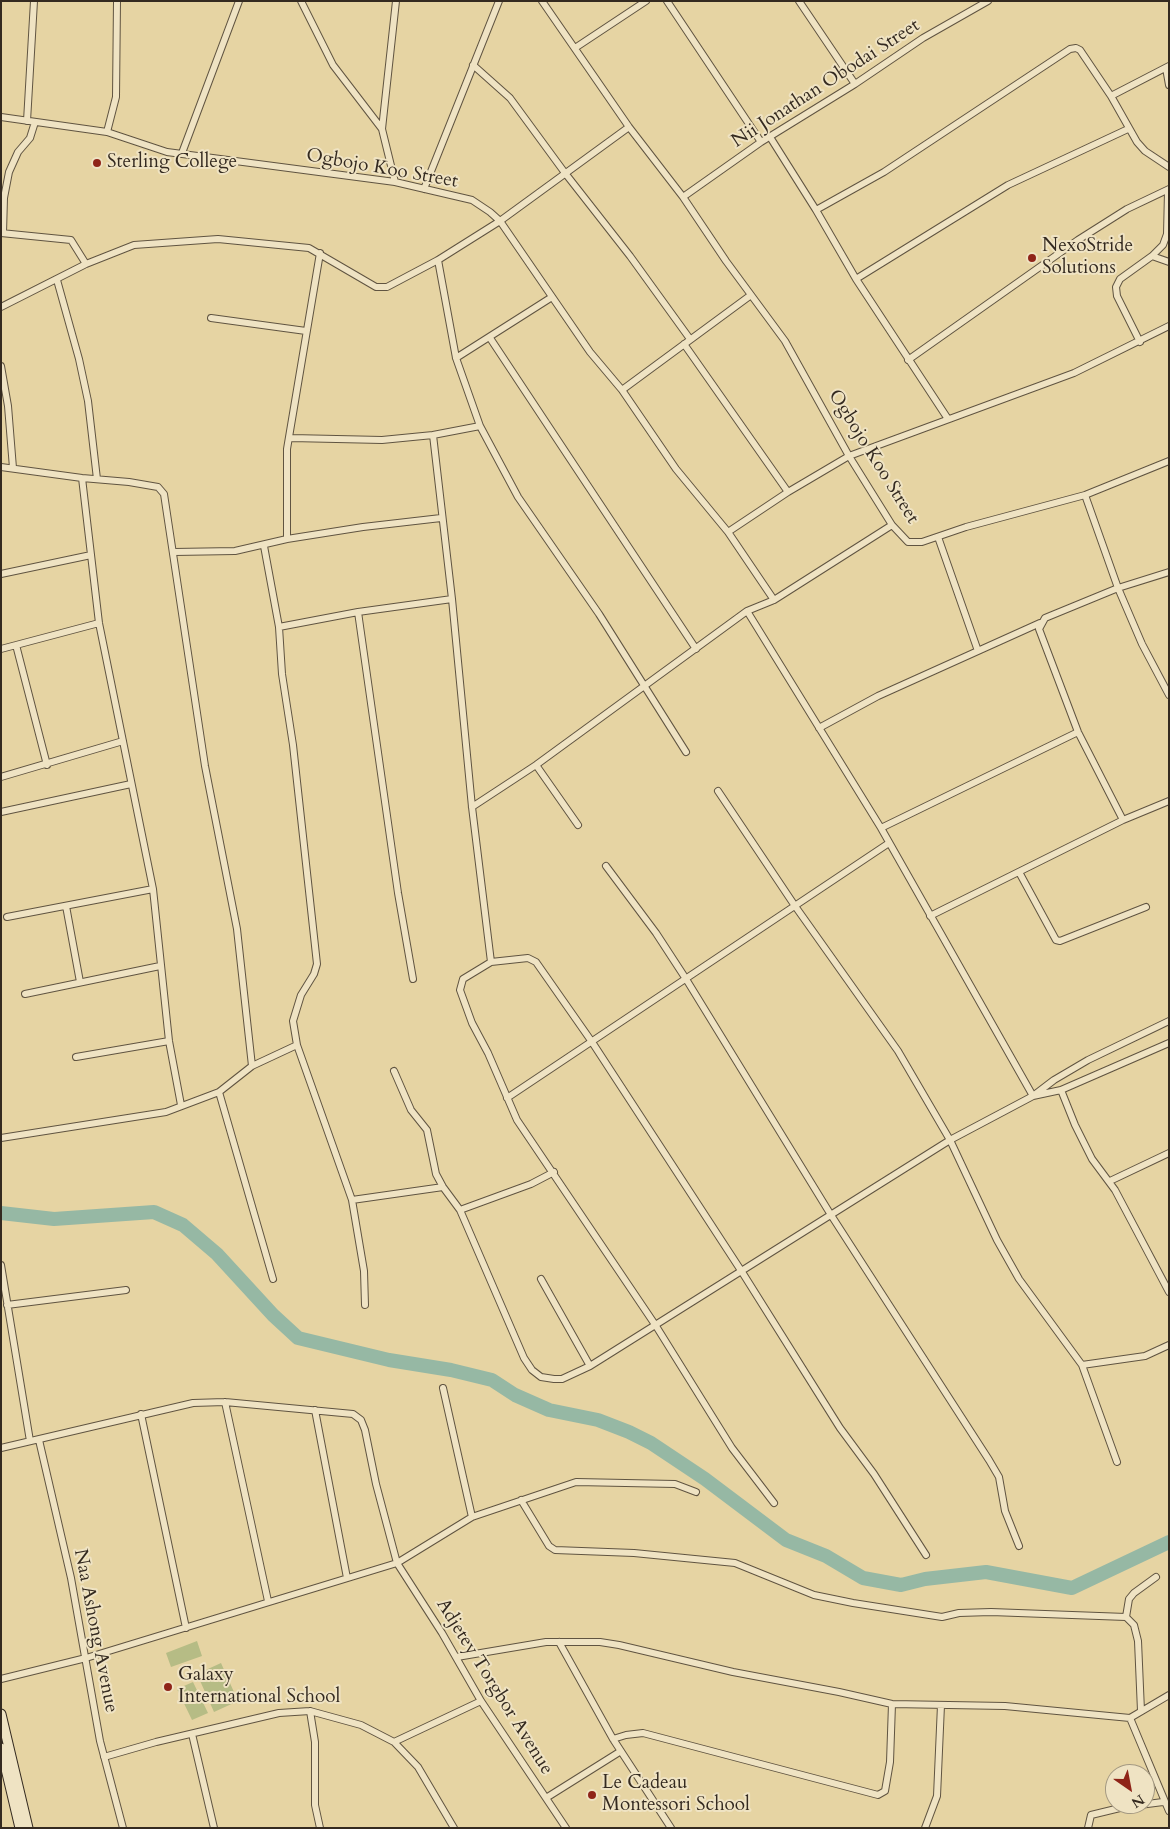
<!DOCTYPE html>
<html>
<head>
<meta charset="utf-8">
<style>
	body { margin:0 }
	#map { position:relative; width:1170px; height:1829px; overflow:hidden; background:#e6d4a3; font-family:Cardo,serif }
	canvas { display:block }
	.frame { position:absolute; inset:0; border:2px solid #342a20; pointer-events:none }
	.north { position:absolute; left:1105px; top:1764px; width:50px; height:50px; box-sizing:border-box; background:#efe3c3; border:1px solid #a49982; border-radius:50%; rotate:147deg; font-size:14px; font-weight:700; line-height:20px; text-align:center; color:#342a20 }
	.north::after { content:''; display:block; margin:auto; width:18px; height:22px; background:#8f2418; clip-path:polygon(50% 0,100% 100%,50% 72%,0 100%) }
</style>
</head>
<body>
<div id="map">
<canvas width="1170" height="1829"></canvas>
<div class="frame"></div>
<div class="north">N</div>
</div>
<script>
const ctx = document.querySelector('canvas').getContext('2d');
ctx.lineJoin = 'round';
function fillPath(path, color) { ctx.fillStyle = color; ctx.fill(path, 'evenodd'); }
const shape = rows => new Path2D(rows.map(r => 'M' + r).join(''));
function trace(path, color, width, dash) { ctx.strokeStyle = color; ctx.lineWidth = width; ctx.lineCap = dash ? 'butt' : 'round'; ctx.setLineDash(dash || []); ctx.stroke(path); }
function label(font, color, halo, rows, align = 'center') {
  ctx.font = font + ' Cardo,serif'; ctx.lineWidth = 4; ctx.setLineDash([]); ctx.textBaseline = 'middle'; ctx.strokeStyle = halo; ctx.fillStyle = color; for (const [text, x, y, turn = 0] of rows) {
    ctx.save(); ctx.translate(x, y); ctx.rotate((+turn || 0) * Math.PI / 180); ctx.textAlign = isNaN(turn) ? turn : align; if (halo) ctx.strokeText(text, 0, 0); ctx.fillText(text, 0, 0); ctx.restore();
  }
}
fillPath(shape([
	[197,1641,202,1656,171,1667,166,1653],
	[221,1663,238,1701,214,1712,197,1674],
	[193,1682,208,1713,192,1720,177,1689]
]), '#b6bc85');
trace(shape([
	[1,1213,54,1219,154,1212,183,1225,217,1254,273,1315,298,1338,389,1360,451,1370,492,1380,515,1395,549,1410,598,1420,629,1432,651,1443,705,1479,786,1540,826,1556,863,1578,901,1585,925,1579,986,1572,1072,1588,1169,1542]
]), '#96b8a4', 14);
const street = shape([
	[301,1,333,65,382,129,395,182],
	[542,1,629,127,683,197,726,261,785,341,849,456,892,525,908,542,922,542,966,527,1085,495,1169,461],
	[667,1,761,142],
	[799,1,855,84],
	[575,48,646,1],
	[473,65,510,98,565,173,630,256,690,339],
	[1166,68,1169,85],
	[1111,96,1169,66],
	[1,117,107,132,167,152,395,182,472,200,490,212,500,221,590,352,622,390,676,469,728,532,774,600],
	[27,121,34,1],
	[382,129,396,1],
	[107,132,116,97,117,1],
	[770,137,816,210,856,279,948,419],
	[182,153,239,1],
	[424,189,499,1],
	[683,197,761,142,855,84,923,38,988,1],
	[816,210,884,172,1070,49,1076,48,1080,50,1111,96,1137,142,1145,151,1169,167],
	[1,233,71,240,86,264],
	[3,233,4,198,9,172,18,152,30,138,35,122],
	[1152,256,1169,262],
	[438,260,456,358,480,426,518,497,599,614,686,752],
	[856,279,1008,185,1128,129],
	[57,280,79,359,88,401,97,479],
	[1,307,86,264,134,245,218,239,309,248,376,287,387,287,438,260,500,221,629,127],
	[211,318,306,331],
	[490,338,696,649],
	[1140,342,1117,296,1116,287,1120,279,1152,256,1163,245,1167,234,1168,191],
	[684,344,788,492,728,532],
	[456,358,552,297],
	[908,360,1078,240,1127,209,1169,189],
	[1,366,8,406,13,468],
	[622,390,751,295],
	[480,426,433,435,452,599,472,807,491,962],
	[291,438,382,440,433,435],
	[1,467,82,478,129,482,158,487,164,494,205,766,237,929,252,1066],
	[82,478,99,623,153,889,169,1041,181,1105],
	[788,492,849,456,1074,373,1169,326],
	[1085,495,1118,588,1142,644,1169,695],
	[938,537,978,651],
	[287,539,287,449,320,253],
	[264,546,279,627,358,612,452,599],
	[174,552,235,551,287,539,363,527,441,518],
	[1,574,91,555],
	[747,611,881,828,1033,1096,1054,1080,1088,1060,1169,1021],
	[358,612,398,893,413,979],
	[16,645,47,765],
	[1,649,99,623],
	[819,728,878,696,1040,623],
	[536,765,578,825],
	[1,777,123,741],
	[718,791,795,906,898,1051,950,1140,997,1240,1019,1279,1082,1365,1117,1462],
	[472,807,536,765,747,611,774,600,892,525],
	[1,812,131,784],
	[1123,820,1078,732,1039,629,1045,618,1118,588,1169,572],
	[881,828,1078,732],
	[606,866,656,933,686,979,831,1215,989,1460,999,1477,1005,1511,1019,1546],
	[1019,872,1056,940,1060,941,1146,907],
	[66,906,80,982],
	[930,916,1123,820,1169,801],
	[7,917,153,889],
	[25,994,160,966],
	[297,1045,352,1200,364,1271,365,1305],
	[76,1057,169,1041],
	[394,1071,411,1110,427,1130,436,1174,443,1187,460,1210,524,1358,532,1370,541,1377,554,1379,562,1379,590,1366,950,1140,1033,1096,1061,1090,1169,1043],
	[1061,1090,1075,1125,1092,1159,1115,1190,1169,1292],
	[219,1092,273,1279],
	[507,1098,889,843],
	[1,1138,166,1112,219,1092,252,1066,297,1045,293,1021,301,995,314,974,317,964,293,745,282,674,279,627],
	[1110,1181,1169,1153],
	[352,1200,443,1187],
	[460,1210,531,1184,554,1172],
	[1,1265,30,1441],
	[541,1279,590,1366],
	[7,1305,126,1290],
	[1082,1365,1145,1356,1169,1345],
	[443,1388,472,1517],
	[225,1402,268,1601],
	[315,1410,347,1578],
	[141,1414,186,1628],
	[39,1440,71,1578,100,1741,123,1828],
	[1,1448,193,1403,225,1402,353,1414,361,1420,365,1430,376,1484,397,1563,442,1633,481,1701,566,1828],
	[521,1500,549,1546,555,1550,634,1553,735,1563,814,1595,853,1603,942,1617,959,1613,991,1612,1126,1617,1134,1625,1138,1641,1141,1711],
	[774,1503,732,1448,656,1326,517,1120,488,1053,472,1023,460,990,463,979,491,962,528,958,536,962,592,1042,742,1272,840,1428,874,1474,926,1555],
	[1126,1617,1129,1599,1134,1593,1156,1577],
	[559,1642,613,1739,671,1828],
	[457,1657,546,1642,600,1642,619,1645,733,1672,839,1692,892,1704,1005,1706,1130,1718,1169,1695],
	[1,1679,86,1658,397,1563,472,1517,576,1482,675,1484,696,1492],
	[310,1711,315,1742,315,1805,320,1828],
	[1130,1718,1169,1811],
	[192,1734,214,1828],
	[613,1739,626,1735,643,1733,878,1795,885,1791,890,1762,892,1704],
	[394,1742,481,1701],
	[104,1757,156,1742,279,1713,310,1711,361,1725,394,1742,418,1767,454,1828],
	[546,1798,621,1751],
	[925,1828,937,1796,941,1705],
	[1088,1828,1091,1815,1124,1807,1163,1802]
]);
const secondary = shape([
	[1,1714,28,1828],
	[1,1748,20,1828]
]);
trace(street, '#605441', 8);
trace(secondary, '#342a20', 11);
trace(street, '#efe3c3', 6);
trace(secondary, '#efe3c3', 9);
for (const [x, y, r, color] of [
	[97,163,5,"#8f2418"],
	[1032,258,5,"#8f2418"],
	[168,1687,5,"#8f2418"],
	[592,1795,5,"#8f2418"]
]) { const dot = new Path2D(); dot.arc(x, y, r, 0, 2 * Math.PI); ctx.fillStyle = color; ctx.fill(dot); trace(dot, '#efe3c3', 2); }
label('19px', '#342a20', '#efe3c3', [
	["Nii Jonathan Obodai Street",826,84,-33],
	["Ogbojo Koo Street",382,169,10],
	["Ogbojo Koo Street",873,457,58],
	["Naa Ashong Avenue",95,1631,79],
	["Adjetey Torgbor Avenue",494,1687,58]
]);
label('19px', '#342a20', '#efe3c3', [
	["Sterling College",107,163],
	["NexoStride",1042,247],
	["Solutions",1042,269],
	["Galaxy",178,1676],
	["International School",178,1698],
	["Le Cadeau",602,1784],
	["Montessori School",602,1806]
], 'left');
</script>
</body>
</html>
